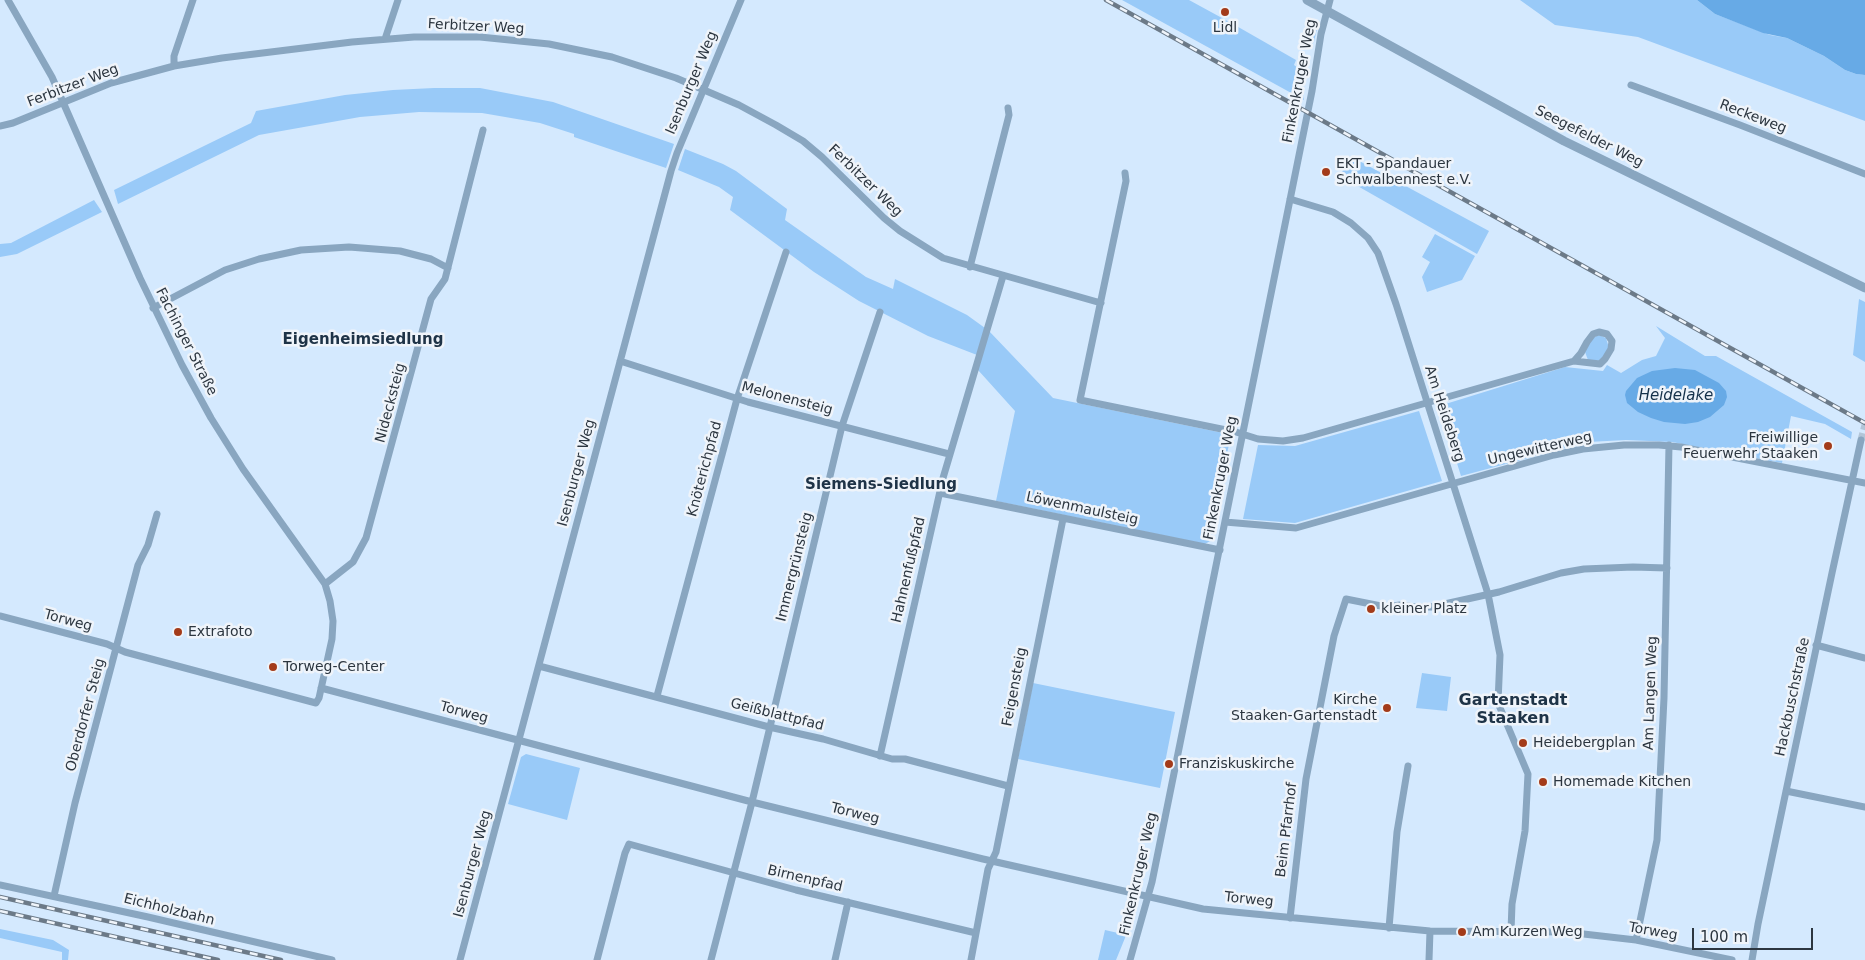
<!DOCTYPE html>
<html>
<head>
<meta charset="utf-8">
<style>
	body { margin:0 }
	#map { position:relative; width:1865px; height:960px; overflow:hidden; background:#d4e9fe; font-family:"DejaVu Sans",sans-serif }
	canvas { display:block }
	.scale { position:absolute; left:1692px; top:928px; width:121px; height:22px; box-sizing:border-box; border:2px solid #2c3640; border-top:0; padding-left:6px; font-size:15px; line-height:18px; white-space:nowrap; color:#2c3640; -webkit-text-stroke:4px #eff4fa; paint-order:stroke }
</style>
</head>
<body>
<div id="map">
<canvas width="1865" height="960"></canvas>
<div class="scale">100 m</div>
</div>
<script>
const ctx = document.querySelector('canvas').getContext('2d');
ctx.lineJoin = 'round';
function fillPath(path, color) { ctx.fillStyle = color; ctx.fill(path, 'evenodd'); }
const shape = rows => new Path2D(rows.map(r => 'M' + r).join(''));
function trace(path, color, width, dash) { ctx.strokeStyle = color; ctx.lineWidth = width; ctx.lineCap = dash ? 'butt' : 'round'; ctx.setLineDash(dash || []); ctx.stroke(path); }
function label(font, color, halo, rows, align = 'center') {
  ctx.font = font + ' "DejaVu Sans",sans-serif'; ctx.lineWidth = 5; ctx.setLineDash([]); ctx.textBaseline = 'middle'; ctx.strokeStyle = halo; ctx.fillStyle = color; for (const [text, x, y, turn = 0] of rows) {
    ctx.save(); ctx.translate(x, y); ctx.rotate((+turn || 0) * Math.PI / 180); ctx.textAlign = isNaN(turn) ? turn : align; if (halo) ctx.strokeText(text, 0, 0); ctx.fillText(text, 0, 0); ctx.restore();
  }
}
fillPath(shape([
	[1122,0,1189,0,1233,24,1296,60,1294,65,1297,67,1304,100],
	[1520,0,1697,0,1715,14,1770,35,1787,38,1824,56,1845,70,1856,74,1865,75,1865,121,1638,37,1555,25],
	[1310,20,1318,24,1314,42,1310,46,1302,44,1307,22],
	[434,88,480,88,553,102,674,144,666,168,574,137,574,134,540,123,482,113,419,112,360,117,259,135,118,204,114,190,251,123,256,111,345,95,393,90],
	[685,149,723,164,736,171,787,209,785,220,866,277,893,289,895,279,967,315,985,328,977,355,928,336,859,301,814,272,730,210,733,197,719,187,678,170],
	[1350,156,1489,231,1477,254,1340,176],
	[94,200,102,212,17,254,0,257,0,244,11,243],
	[1435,234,1475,256,1462,280,1427,292,1422,277,1430,262,1422,257],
	[1859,299,1865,302,1865,362,1853,355],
	[1656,326,1705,356,1716,356,1852,432,1851,439,1825,424,1791,416,1782,463,1672,442,1626,440,1588,442,1461,476,1439,406,1565,367,1603,371,1607,365,1621,373,1642,360,1656,356,1665,338],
	[989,331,1053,398,1228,434,1230,439,1210,541,1205,544,996,501,1015,411,978,370],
	[1599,335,1606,338,1609,348,1601,361,1588,360,1585,352,1592,338],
	[1419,411,1442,481,1295,523,1243,519,1258,445,1295,446],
	[1422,673,1451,677,1447,711,1416,708],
	[1033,683,1175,712,1160,788,1018,759],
	[526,754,580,768,567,820,508,804,521,757],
	[1128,903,1133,905,1125,938,1116,960,1098,960,1105,930,1118,933],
	[0,929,53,940,69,950,68,960,62,960,62,952,0,938]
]), '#99caf8');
fillPath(shape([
	[1697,0,1865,0,1865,75,1856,74,1845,70,1824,56,1787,38,1763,33,1715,14],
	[1675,368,1695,370,1719,383,1726,391,1727,397,1724,405,1710,417,1698,422,1685,424,1664,422,1651,418,1638,412,1627,403,1625,395,1626,391,1637,378,1652,371]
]), '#67aae6');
trace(shape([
	[1861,440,1865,425]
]), '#b2c5d8', 7, [7, 3.5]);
trace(shape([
	[385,39,398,0],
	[174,66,174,56,193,0],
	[1631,85,1740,125,1865,174],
	[0,126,13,123,111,83,174,66,222,58,352,42,414,37,480,37,549,44,612,57,676,78,739,105,776,125,803,141,822,157,884,218,900,231,943,258,1101,303],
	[1125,173,1126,181,1080,400,1236,432,1258,439,1283,441,1303,438,1574,361,1600,364,1605,359,1611,349,1612,341,1607,334,1599,332,1593,334,1587,342,1581,353,1574,361],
	[1290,199,1333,212,1351,223,1368,238,1378,253,1396,304,1488,594,1500,655,1498,703,1528,774,1525,831,1512,904,1511,931],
	[970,267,1009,115,1008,108],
	[153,308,225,270,259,259,301,250,349,247,400,251,431,259,448,268],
	[620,361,748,402,949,454],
	[940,493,1220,550],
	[1225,522,1296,528,1554,455,1583,449,1624,445,1659,445,1681,447,1865,483],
	[325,584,353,562,366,538,431,299,445,279,483,130],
	[0,616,107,644,125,652,316,703,319,698,332,639,333,621,330,601,325,584,243,469,211,418,182,365,140,278,52,77,8,0],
	[1816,645,1865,658],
	[539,666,769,727,823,739,892,759,905,759,1008,786],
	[321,688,752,802,983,859,1203,909,1430,931,1566,932,1636,940,1732,960],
	[657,696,737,399,786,252],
	[880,756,943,478,1003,276],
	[1786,791,1865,807],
	[0,885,148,917,332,960],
	[54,896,75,803,138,565,148,545,157,514],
	[1290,918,1306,779,1334,636,1346,599,1386,607,1400,605,1415,607,1431,607,1499,592,1561,573,1584,569,1633,567,1667,568],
	[1389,928,1397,832,1408,766],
	[1636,940,1657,840,1664,698,1669,445],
	[460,960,671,171,677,153,741,0],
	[597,960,625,853,629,844,796,890,976,933],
	[711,960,752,802,842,426,880,312],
	[835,960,848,902],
	[971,960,988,869,996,852,1063,519],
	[1130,960,1152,882,1312,91,1321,34,1330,0],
	[1429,960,1430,931],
	[1752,960,1758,924,1832,573,1861,440]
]), '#89a6c0', 7);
trace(shape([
	[1307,0,1564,141,1865,288]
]), '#89a6c0', 9);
const rail = shape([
	[1106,0,1865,423],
	[0,897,281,960],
	[0,911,218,960]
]);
trace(rail, '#6c7a88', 4.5);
trace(rail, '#eff4fa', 2.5, [8]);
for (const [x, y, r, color] of [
	[1225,12,5,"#a33b1a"],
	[1326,172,5,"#a33b1a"],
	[1828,446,5,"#a33b1a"],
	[1371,609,5,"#a33b1a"],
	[178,632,5,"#a33b1a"],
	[273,667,5,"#a33b1a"],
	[1387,708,5,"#a33b1a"],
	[1523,743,5,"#a33b1a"],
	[1169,764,5,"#a33b1a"],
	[1543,782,5,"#a33b1a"],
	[1462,932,5,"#a33b1a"]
]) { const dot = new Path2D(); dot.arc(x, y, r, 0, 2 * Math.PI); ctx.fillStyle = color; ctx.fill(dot); trace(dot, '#eff4fa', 2); }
label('14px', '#2c3640', '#eff4fa', [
	["Ferbitzer Weg",476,27,3],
	["Finkenkruger Weg",1300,81,-79],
	["Isenburger Weg",692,83,-67],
	["Ferbitzer Weg",73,86,-21],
	["Reckeweg",1753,117,21],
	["Seegefelder Weg",1589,137,27],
	["Ferbitzer Weg",865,181,44],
	["Fachinger Straße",186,342,63],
	["Melonensteig",787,399,15],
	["Nidecksteig",391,403,-75],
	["Am Heideberg",1444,414,72],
	["Ungewitterweg",1540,449,-13],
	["Knöterichpfad",705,469,-75],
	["Isenburger Weg",577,473,-75],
	["Finkenkruger Weg",1221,478,-79],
	["Löwenmaulsteig",1082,509,12],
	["Immergrünsteig",795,567,-76],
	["Hahnenfußpfad",909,570,-77],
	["Torweg",68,621,15],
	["Feigensteig",1015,687,-79],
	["Am Langen Weg",1651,693,-88],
	["Hackbuschstraße",1793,697,-78],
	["Torweg",464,713,15],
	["Oberdorfer Steig",86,715,-75],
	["Geißblattpfad",777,715,14],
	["Torweg",855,814,14],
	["Beim Pfarrhof",1287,830,-83],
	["Isenburger Weg",473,864,-75],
	["Finkenkruger Weg",1139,874,-77],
	["Birnenpfad",805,879,13],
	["Torweg",1249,900,6],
	["Eichholzbahn",169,910,14],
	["Torweg",1653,932,10]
]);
label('14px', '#2c3640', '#eff4fa', [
	["Lidl",1225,28,"center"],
	["EKT - Spandauer",1336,164],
	["Schwalbennest e.V.",1336,180],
	["Freiwillige",1818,438,"right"],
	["Feuerwehr Staaken",1818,454,"right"],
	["kleiner Platz",1381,609],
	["Extrafoto",188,632],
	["Torweg-Center",283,667],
	["Kirche",1377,700,"right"],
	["Staaken-Gartenstadt",1377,716,"right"],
	["Heidebergplan",1533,743],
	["Franziskuskirche",1179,764],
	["Homemade Kitchen",1553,782],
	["Am Kurzen Weg",1472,932]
], 'left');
label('bold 15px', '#1e3347', '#eff4fa', [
	["Eigenheimsiedlung",363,340],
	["Siemens-Siedlung",881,485]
]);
label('italic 15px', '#15314a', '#eff4fa', [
	["Heidelake",1676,396]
]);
label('bold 16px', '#1e3347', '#eff4fa', [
	["Gartenstadt",1513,701],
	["Staaken",1513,719]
]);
</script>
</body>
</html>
